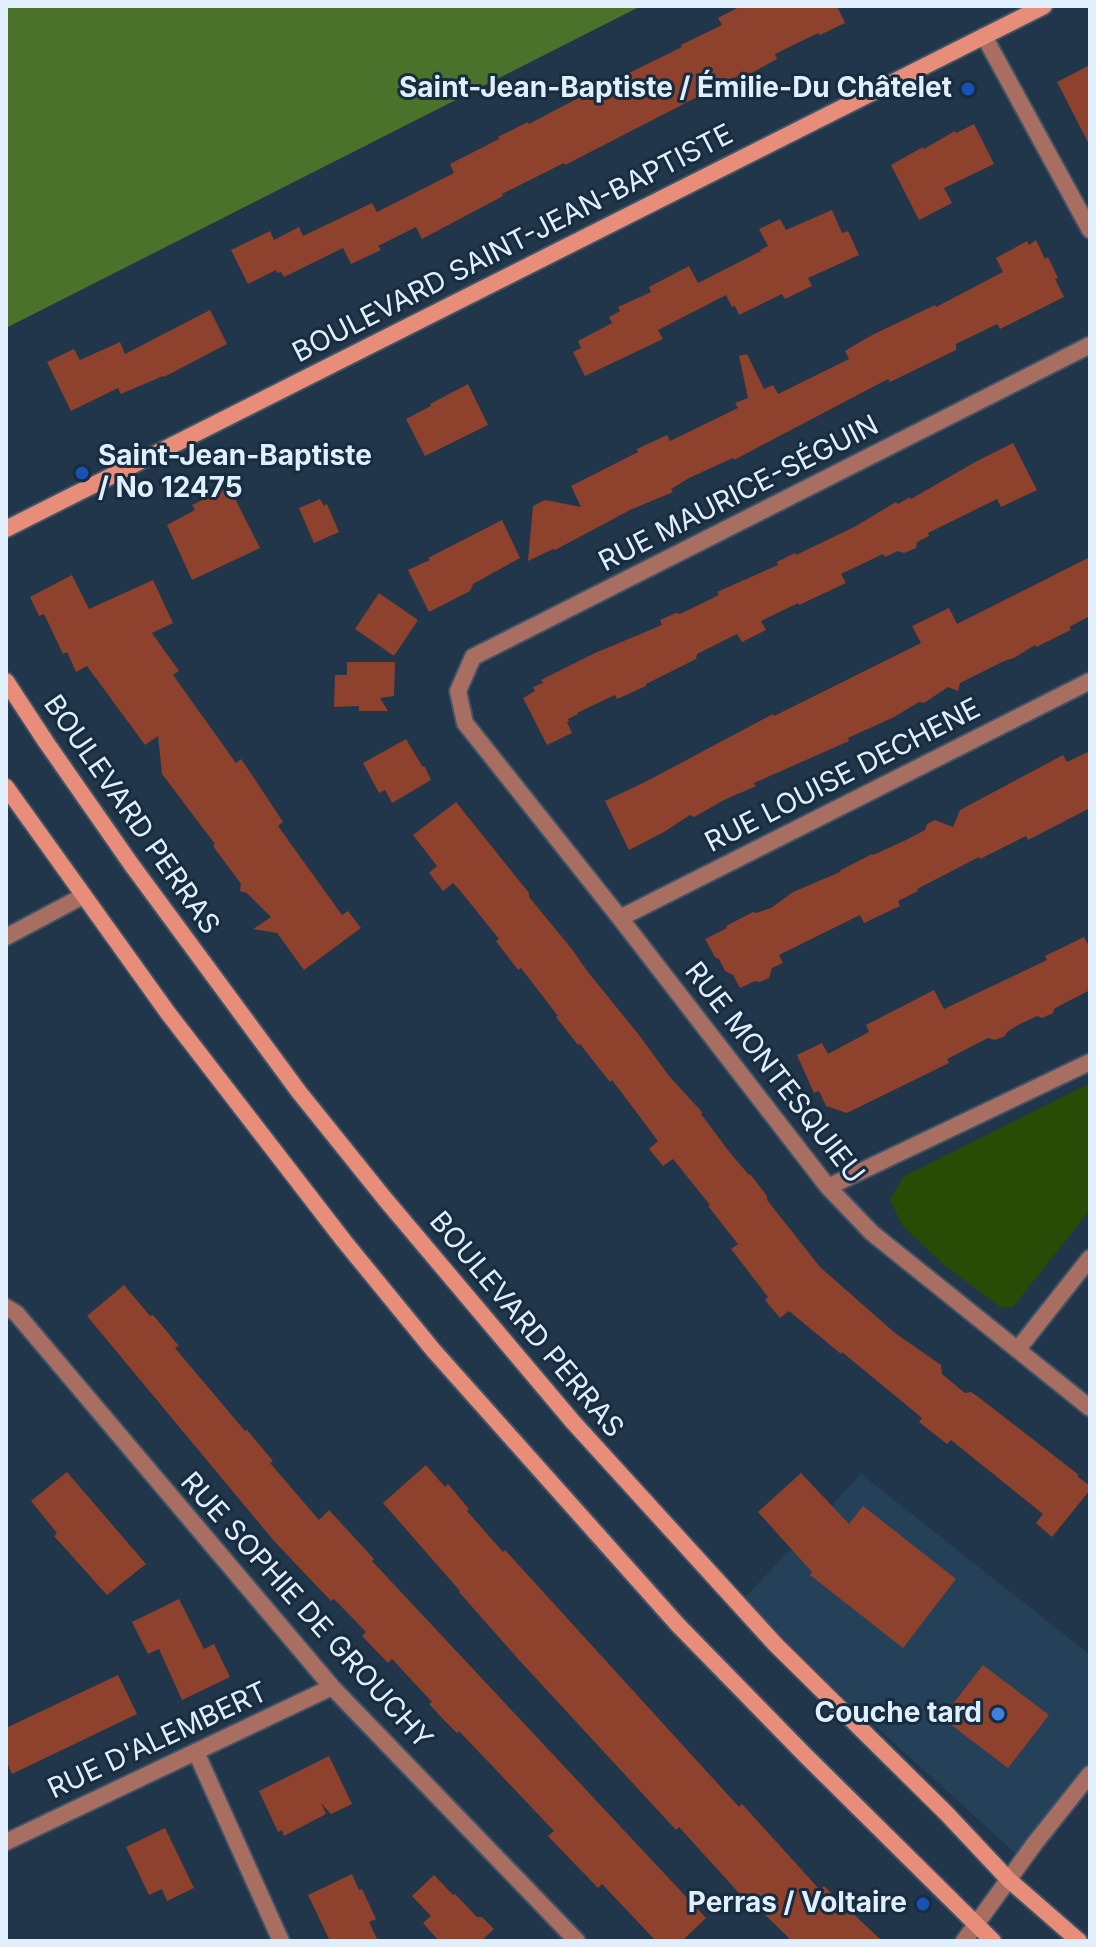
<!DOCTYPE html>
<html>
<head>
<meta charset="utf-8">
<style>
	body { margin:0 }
	#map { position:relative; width:1096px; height:1947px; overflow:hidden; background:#21364a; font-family:Inter,sans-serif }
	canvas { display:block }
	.frame { position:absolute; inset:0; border:8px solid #e1eefb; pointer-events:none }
</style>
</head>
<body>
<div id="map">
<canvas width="1096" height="1947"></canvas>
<div class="frame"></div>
</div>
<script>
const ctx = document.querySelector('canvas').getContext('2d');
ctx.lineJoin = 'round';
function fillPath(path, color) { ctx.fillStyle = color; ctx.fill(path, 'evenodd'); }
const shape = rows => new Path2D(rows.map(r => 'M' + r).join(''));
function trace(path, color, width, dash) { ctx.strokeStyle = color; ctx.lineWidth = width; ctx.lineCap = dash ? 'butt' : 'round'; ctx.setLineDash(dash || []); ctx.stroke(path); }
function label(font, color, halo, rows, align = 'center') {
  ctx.font = font + ' Inter,sans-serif'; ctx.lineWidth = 6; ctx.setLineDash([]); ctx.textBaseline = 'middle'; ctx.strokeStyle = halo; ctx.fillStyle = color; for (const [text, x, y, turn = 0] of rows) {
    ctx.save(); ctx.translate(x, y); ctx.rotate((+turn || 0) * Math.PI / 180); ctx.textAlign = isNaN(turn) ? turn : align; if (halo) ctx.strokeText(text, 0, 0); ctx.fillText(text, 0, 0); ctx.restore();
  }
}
fillPath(shape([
	[861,1474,1090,1655,1090,1774,1024,1861,740,1603]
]), '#254159');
fillPath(shape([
	[1090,1083,1090,1210,1013,1307,1000,1307,942,1263,902,1225,890,1200,903,1177]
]), '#284b06');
fillPath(shape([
	[6,6,641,6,6,328]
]), '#4a722b');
fillPath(shape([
	[741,6,837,6,845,23,820,35,818,33,775,54,777,59,748,75,746,72,565,165,564,163,502,194,503,196,422,239,416,227,378,246,381,250,351,264,343,248,284,277,281,272,277,273,276,270,248,284,231,250,270,231,274,240,299,227,303,236,372,203,377,212,454,173,450,164,499,139,498,137,528,122,529,124,586,94,682,47,681,45,722,25,718,18],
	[1090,65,1090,146,1057,82],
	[974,124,994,164,944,188,952,203,919,220,891,165,923,147,924,149,955,131,956,133],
	[832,210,842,233,848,231,859,255,808,278,812,286,785,299,782,294,739,315,735,306,732,307,726,295,658,330,663,339,585,376,573,352,581,348,578,341,612,323,609,317,620,311,618,307,651,292,649,287,689,266,698,283,761,251,760,250,768,246,759,229,780,219,786,230],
	[1036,240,1045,259,1048,257,1058,278,1055,279,1064,297,1000,329,997,324,956,344,956,350,890,382,888,379,734,460,733,458,689,478,671,489,673,492,630,510,555,550,553,549,528,561,533,506,545,500,581,507,571,486,638,452,637,449,667,435,670,441,738,408,735,403,748,398,739,356,747,354,764,389,773,385,778,394,849,359,845,351,872,335,935,305,936,307,1003,272,996,258,1027,241,1029,245],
	[210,310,227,344,164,377,163,376,121,394,118,388,71,411,47,362,74,349,80,360,120,342,125,354],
	[468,384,488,425,425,456,406,419,431,406,430,404],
	[1013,443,1037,490,1001,507,997,499,928,533,929,536,917,542,916,548,904,553,898,551,885,557,883,554,841,574,846,583,799,605,798,603,761,621,766,630,742,642,737,634,697,654,696,659,646,684,646,686,617,699,615,695,577,713,578,714,568,719,569,721,567,722,572,733,547,745,523,698,535,691,533,687,543,683,541,680,595,653,662,625,660,620,676,613,680,614,719,595,717,592,778,565,777,562,795,553,796,555,856,526,896,502,898,504,910,497,911,499,977,461],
	[229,487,260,548,192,580,167,525,195,510,192,505],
	[320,499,324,506,327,504,339,532,314,543,299,508],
	[502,520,520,558,473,584,470,591,429,612,408,570,430,560,428,558],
	[1090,557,1090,616,1069,627,1071,630,1036,647,1035,645,1014,658,1004,661,960,683,958,691,948,687,924,703,919,702,894,717,848,738,849,741,754,783,756,786,724,800,694,817,690,815,664,832,629,850,605,801,647,781,773,714,774,716,921,643,912,626,949,608,957,624],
	[72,575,89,609,153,580,173,623,152,633,179,671,173,675,236,763,241,759,254,778,283,822,278,826,342,915,348,911,361,928,304,970,277,933,253,929,271,917,247,893,240,891,241,884,213,846,215,844,162,774,158,736,145,745,87,666,76,672,67,652,63,654,44,614,39,616,30,597],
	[379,593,418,620,394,656,355,629],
	[347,662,395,662,394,696,380,698,388,711,359,711,359,706,334,707,335,675,347,675],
	[406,739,422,766,425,767,431,780,392,803,385,790,379,793,363,763],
	[1090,751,1090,808,1028,840,1026,836,980,859,979,857,917,889,918,891,898,901,900,906,864,923,860,915,779,955,783,963,772,968,769,978,760,982,755,981,740,988,733,975,725,971,719,959,715,957,705,939,727,928,726,926,753,912,756,913,771,908,793,892,840,872,841,870,872,854,873,855,906,840,925,830,927,824,935,820,953,827,960,810,1063,755,1067,762],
	[456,802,529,893,529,897,571,948,588,972,639,1035,669,1076,702,1112,701,1114,731,1154,749,1175,750,1174,767,1196,767,1200,820,1267,895,1333,941,1365,942,1374,965,1393,971,1392,977,1396,1079,1475,1077,1476,1090,1486,1090,1490,1052,1537,1036,1523,1043,1514,951,1440,947,1444,919,1422,922,1418,842,1352,841,1354,789,1311,780,1318,765,1300,768,1297,731,1249,738,1244,708,1206,710,1205,673,1159,663,1166,649,1149,658,1141,612,1080,610,1082,580,1044,578,1045,556,1017,558,1016,521,968,518,970,496,941,499,939,462,893,453,883,443,891,429,873,437,866,413,835],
	[1084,937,1090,948,1090,990,1059,1006,1054,1009,1053,1013,1042,1018,1037,1016,1018,1025,1007,1032,1005,1036,995,1040,988,1038,947,1059,949,1063,847,1113,826,1106,819,1091,814,1093,797,1055,822,1043,828,1054,869,1032,866,1025,934,990,944,1009,1047,960,1045,956],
	[124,1285,150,1316,153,1315,179,1346,175,1348,245,1431,247,1430,273,1461,270,1463,319,1520,329,1510,374,1559,372,1561,706,1918,682,1941,656,1941,602,1884,598,1888,548,1836,554,1831,459,1731,457,1733,442,1718,429,1704,432,1702,392,1659,388,1663,362,1636,366,1632,334,1599,331,1601,274,1541,87,1316],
	[426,1465,445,1487,448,1484,469,1509,467,1511,503,1552,505,1550,739,1807,742,1804,820,1890,824,1886,882,1941,792,1941,760,1910,757,1913,679,1827,676,1830,519,1660,459,1592,460,1591,383,1503],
	[67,1472,146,1564,107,1595,54,1536,57,1533,31,1501],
	[801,1473,849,1524,863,1506,956,1579,903,1648,810,1575,812,1572,758,1512],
	[179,1599,204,1649,214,1644,230,1677,182,1700,159,1649,148,1654,132,1622],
	[983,1665,1049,1715,1008,1768,942,1718],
	[118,1675,137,1714,12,1774,6,1760,6,1728],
	[329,1756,352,1804,331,1814,321,1803,326,1814,284,1836,282,1830,278,1832,259,1791],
	[165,1828,194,1888,167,1901,162,1889,149,1895,126,1847],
	[352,1874,359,1890,362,1889,376,1919,369,1922,378,1941,330,1941,308,1895],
	[434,1875,453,1895,455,1894,477,1917,482,1917,494,1929,481,1941,439,1941,423,1923,431,1916,412,1896]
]), '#8e412c');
const minor = shape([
	[984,36,1090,230],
	[1090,345,473,657,458,691,465,723,620,918,828,1187,872,1233,1090,1408],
	[620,918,1090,681],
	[6,937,83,896],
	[828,1187,1090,1062],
	[6,1307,16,1313,332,1687,577,1941],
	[1018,1349,1090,1258],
	[196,1752,281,1941],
	[6,1842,332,1687],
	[964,1941,1035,1843,1090,1774]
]);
const secondary = shape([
	[6,529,1044,6],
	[6,681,46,742,131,864,299,1092,385,1199,573,1422,775,1644,947,1814,1009,1880,1079,1941],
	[6,787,168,1013,344,1241,434,1351,678,1625,806,1756,993,1941]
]);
trace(minor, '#405366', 20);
trace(secondary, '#405366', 20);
trace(minor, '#a86e62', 16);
trace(secondary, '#e88d7a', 16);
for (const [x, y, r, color] of [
	[968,89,8,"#1a4fb4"],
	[82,473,8,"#1a4fb4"],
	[998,1714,8,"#3f7fe0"],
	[923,1904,8,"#1a4fb4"]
]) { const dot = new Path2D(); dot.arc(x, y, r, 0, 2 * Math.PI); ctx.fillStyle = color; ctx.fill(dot); trace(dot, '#172c3f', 3); }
label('bold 28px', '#e1eefb', '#172c3f', [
	["Saint-Jean-Baptiste / Émilie-Du Châtelet",952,89],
	["Saint-Jean-Baptiste",98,457,"left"],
	["/ No 12475",98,489,"left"],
	["Couche tard",982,1714],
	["Perras / Voltaire",907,1904]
], 'right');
label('28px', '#e1eefb', '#172c3f', [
	["BOULEVARD SAINT-JEAN-BAPTISTE",513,244,-27],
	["RUE MAURICE-SÉGUIN",739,494,-27],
	["RUE LOUISE DECHENE",843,776,-27],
	["BOULEVARD PERRAS",131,815,55],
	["RUE MONTESQUIEU",774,1073,52],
	["BOULEVARD PERRAS",526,1325,50],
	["RUE SOPHIE DE GROUCHY",306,1611,48],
	["RUE D'ALEMBERT",158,1741,-25]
]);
</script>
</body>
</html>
